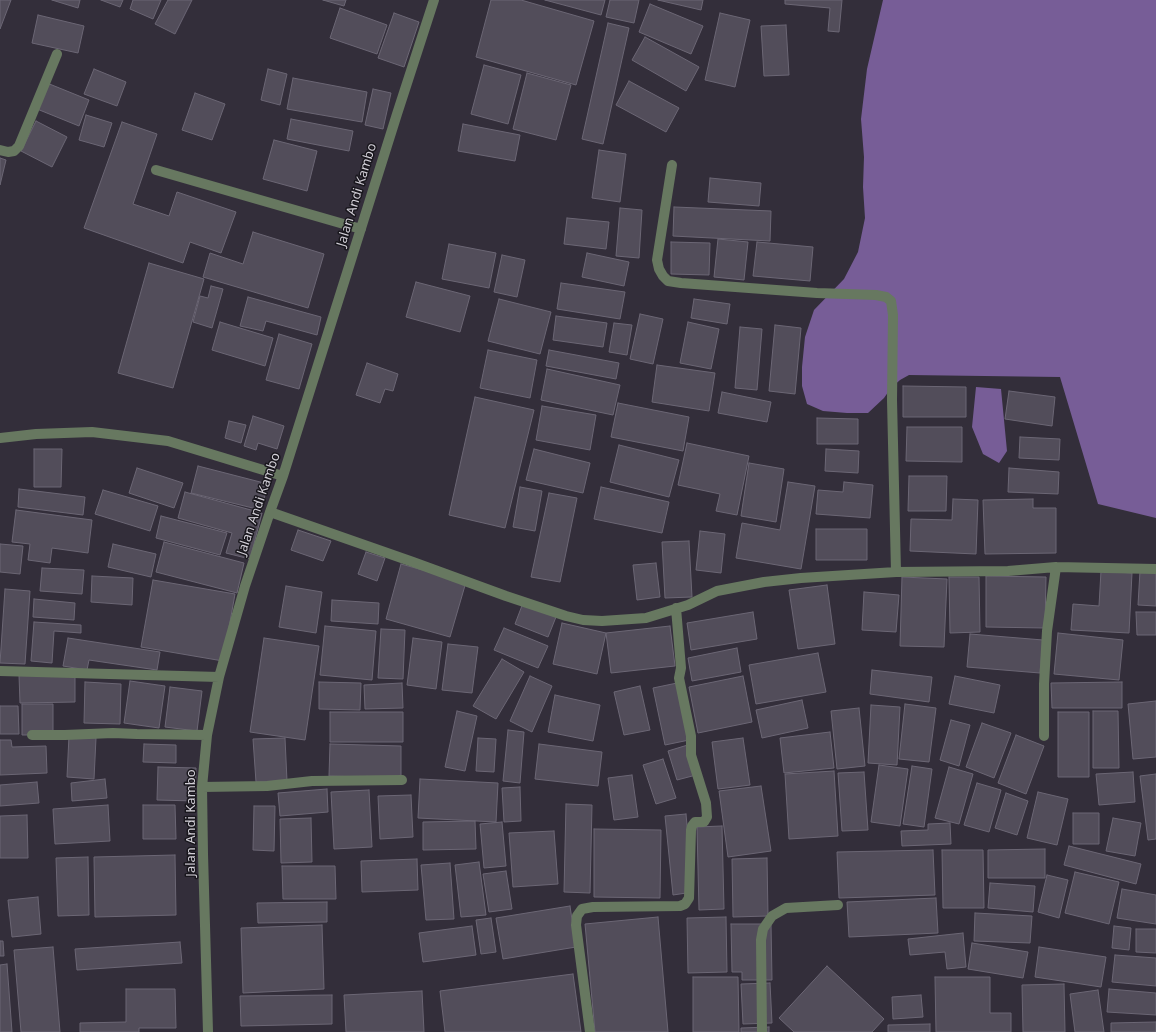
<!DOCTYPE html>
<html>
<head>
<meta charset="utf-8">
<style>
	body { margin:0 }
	canvas { display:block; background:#332e3a }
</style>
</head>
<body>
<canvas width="1156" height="1032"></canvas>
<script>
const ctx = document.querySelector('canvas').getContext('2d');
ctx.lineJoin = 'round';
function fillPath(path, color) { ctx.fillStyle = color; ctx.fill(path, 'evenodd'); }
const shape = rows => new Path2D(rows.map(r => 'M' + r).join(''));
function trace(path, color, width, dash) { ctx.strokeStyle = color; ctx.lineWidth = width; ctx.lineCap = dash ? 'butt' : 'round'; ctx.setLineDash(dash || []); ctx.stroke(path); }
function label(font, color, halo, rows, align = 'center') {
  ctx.font = font + ' "Noto Sans",sans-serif'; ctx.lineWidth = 3; ctx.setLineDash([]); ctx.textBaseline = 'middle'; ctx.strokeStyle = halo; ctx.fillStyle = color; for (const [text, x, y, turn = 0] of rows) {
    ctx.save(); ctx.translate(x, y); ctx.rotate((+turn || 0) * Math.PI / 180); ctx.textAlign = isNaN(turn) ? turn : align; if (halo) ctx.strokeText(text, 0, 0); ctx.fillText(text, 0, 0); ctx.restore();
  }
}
fillPath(shape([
	[883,0,1156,0,1156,518,1098,504,1060,377,909,375,900,380,891,388,884,398,868,413,847,413,823,411,807,404,802,386,802,367,805,337,814,310,844,279,858,252,865,218,863,187,864,157,861,119,867,69],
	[976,387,1001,389,1007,451,999,463,983,454,972,427]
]), '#775d97');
const building = shape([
	[0,0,11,0,0,29,0,0],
	[52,0,80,0,78,8,52,0],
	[101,0,123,0,120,7,101,0],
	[133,0,161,0,153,19,130,9,133,0],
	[168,0,192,0,175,34,155,24,168,0],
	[323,0,346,0,344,6,323,0],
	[491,0,521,0,594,21,576,85,476,57,491,0],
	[545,0,605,0,601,15,545,0],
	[610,0,639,0,634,23,606,17,610,0],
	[658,0,703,0,701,10,658,0],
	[785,0,842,0,839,32,828,31,830,8,785,4,785,0],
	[650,4,703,26,691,54,639,32,650,4],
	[340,8,387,25,377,54,330,38,340,8],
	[394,13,419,22,404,67,378,58,394,13],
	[720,13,750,20,735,87,705,80,720,13],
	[38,15,84,26,78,53,32,43,38,15],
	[608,23,629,28,603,144,582,139,608,23],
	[786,25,789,75,764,76,761,26,786,25],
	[645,37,699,67,686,91,632,60,645,37],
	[484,65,521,75,508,124,471,114,484,65],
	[94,69,126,82,117,106,84,94,94,69],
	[268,69,287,74,280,105,261,100,268,69],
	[527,73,571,85,556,140,513,129,527,73],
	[293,78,367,92,362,122,287,109,293,78],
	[629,81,679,108,666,132,616,105,629,81],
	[47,83,89,100,79,126,37,109,47,83],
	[373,89,391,93,383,129,365,125,373,89],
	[195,93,225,104,212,140,182,130,195,93],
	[86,115,112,123,104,147,79,140,86,115],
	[291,119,353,131,349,151,287,139,291,119],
	[36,121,67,137,52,167,21,151,36,121],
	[122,122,157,134,133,204,169,216,177,192,236,212,221,253,190,242,183,263,84,228,122,122],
	[463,124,520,135,515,161,458,151,463,124],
	[274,140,317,151,307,191,263,179,274,140],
	[599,150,626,154,620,202,592,198,599,150],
	[0,158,6,160,0,185,0,158],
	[710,178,761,183,759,206,708,202,710,178],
	[674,207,771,211,770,241,673,236,674,207],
	[620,208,642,210,639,258,616,256,620,208],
	[567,218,609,222,606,249,564,244,567,218],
	[253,232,324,254,308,308,203,277,210,253,243,264,253,232],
	[718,239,748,242,744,280,714,277,718,239],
	[671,242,710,243,709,275,671,274,671,242],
	[757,242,813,247,810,281,753,276,757,242],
	[449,244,496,253,489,288,442,279,449,244],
	[587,253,629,262,624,286,582,277,587,253],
	[502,255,525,260,517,297,494,292,502,255],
	[149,263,204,279,173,388,118,373,149,263],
	[416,282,470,296,460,332,406,317,416,282],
	[561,283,625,292,620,319,557,309,561,283],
	[211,286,223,289,212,328,193,322,200,296,208,298,211,286],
	[248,297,321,317,317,335,266,321,263,331,240,326,248,297],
	[499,299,551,312,540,354,488,341,499,299],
	[694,299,730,304,727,324,691,318,694,299],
	[640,314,663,319,653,364,630,359,640,314],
	[556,316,607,323,603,347,553,340,556,316],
	[220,322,273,338,265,366,212,350,220,322],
	[688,322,719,329,711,369,680,363,688,322],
	[614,323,632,325,627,355,609,352,614,323],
	[775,325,801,328,795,394,769,391,775,325],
	[740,327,762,329,757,390,735,388,740,327],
	[279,334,312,344,299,389,266,380,279,334],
	[488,350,537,360,530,398,480,388,488,350],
	[549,350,619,363,616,379,546,366,549,350],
	[367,363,398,374,393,391,385,389,380,403,356,395,367,363],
	[657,365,715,373,709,411,652,402,657,365],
	[547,369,620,385,613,415,541,400,547,369],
	[903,386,966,387,966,417,903,417,903,386],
	[1009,391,1055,397,1052,426,1005,419,1009,391],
	[722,392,771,402,767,422,718,413,722,392],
	[475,397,534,410,505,528,449,515,475,397],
	[618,403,689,417,683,451,611,437,618,403],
	[542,406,596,415,590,450,536,440,542,406],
	[253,416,284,426,277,449,258,443,256,450,244,446,253,416],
	[817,418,858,419,858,444,817,444,817,418],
	[229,421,246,425,241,443,225,438,229,421],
	[907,427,962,427,962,462,906,461,907,427],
	[1020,437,1060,439,1059,460,1019,458,1020,437],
	[687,443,749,456,737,515,716,511,720,494,678,485,687,443],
	[619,445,679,460,669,497,610,482,619,445],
	[34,449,62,449,61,487,34,487,34,449],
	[534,449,590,463,583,493,526,480,534,449],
	[826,449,859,451,858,473,825,471,826,449],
	[749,463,784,469,776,522,741,516,749,463],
	[198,466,268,484,261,510,191,493,198,466],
	[137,468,183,483,174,508,129,493,137,468],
	[1009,468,1059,472,1058,494,1008,492,1009,468],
	[909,476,947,476,946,511,908,511,909,476],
	[788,482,815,486,801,569,736,558,742,523,780,530,788,482],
	[844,482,873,485,870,518,816,514,818,490,843,492,844,482],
	[520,487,542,491,535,531,513,527,520,487],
	[601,487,669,502,662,533,594,519,601,487],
	[19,489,85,497,83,515,18,507,19,489],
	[103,490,158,506,150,531,95,514,103,490],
	[185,492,262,513,250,559,226,553,232,533,178,518,185,492],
	[549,493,577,498,560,582,531,577,549,493],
	[953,499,978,500,976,554,910,551,911,519,952,520,953,499],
	[1033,499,1033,508,1056,508,1056,553,985,554,983,500,1033,499],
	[16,510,92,520,88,553,52,548,50,563,28,560,30,544,12,542,16,510],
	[161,516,227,533,220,555,156,538,161,516],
	[816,529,867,529,867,560,816,560,816,529],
	[298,530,331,541,323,561,291,550,298,530],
	[700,531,725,534,721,573,696,570,700,531],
	[689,541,692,597,665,598,662,542,689,541],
	[164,542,244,563,237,593,156,572,164,542],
	[0,544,23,546,20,574,0,572,0,544],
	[113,544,156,554,151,577,108,567,113,544],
	[366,552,385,558,377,581,358,574,366,552],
	[656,563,660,597,637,600,633,565,656,563],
	[401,564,466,582,450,637,386,619,401,564],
	[42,568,84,570,82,594,40,591,42,568],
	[1101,571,1132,573,1129,633,1071,630,1073,604,1099,606,1101,571],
	[1140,571,1156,572,1156,606,1138,605,1140,571],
	[92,576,133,578,132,605,91,602,92,576],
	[986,576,1046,577,1045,628,986,627,986,576],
	[902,577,947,579,944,647,900,646,902,577],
	[949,577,979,577,980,632,950,633,949,577],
	[153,580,235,594,223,661,141,647,153,580],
	[827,585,835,644,798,649,789,590,827,585],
	[286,586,322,592,316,633,279,627,286,586],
	[5,589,30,591,25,664,0,663,5,589],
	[864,592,899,595,896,632,862,630,864,592],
	[34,599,75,603,74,620,33,617,34,599],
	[332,600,379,603,378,624,331,621,332,600],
	[523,603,556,617,548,637,515,624,523,603],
	[753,612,757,639,691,650,687,623,753,612],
	[1136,612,1156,612,1156,635,1137,635,1136,612],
	[34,622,81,625,81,633,54,631,52,663,31,661,34,622],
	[562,623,606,633,597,674,553,664,562,623],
	[325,626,376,631,372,680,320,675,325,626],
	[670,626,675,666,611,673,606,633,670,626],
	[504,628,548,646,538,668,494,650,504,628],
	[381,629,405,630,403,679,378,678,381,629],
	[1058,633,1123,640,1119,680,1054,674,1058,633],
	[970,634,1043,640,1040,673,967,667,970,634],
	[68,638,160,652,157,670,89,660,87,670,63,666,68,638],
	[264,638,319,646,305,740,250,732,264,638],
	[413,638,442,642,436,689,407,685,413,638],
	[448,644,478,647,472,693,442,690,448,644],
	[737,648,741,672,692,681,688,658,737,648],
	[818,653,826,692,756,704,749,665,818,653],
	[502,659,524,672,496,719,473,706,502,659],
	[872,670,932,677,929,702,870,694,872,670],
	[75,674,75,702,20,703,19,675,75,674],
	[530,676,552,686,532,732,510,721,530,676],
	[743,676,752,722,698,733,689,687,743,676],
	[955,676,1000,685,994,713,949,704,955,676],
	[130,681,165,686,159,728,124,723,130,681],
	[85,682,121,684,120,724,84,723,85,682],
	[319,682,361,683,360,710,319,709,319,682],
	[682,682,694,739,665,745,653,688,682,682],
	[1122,682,1122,708,1052,708,1051,683,1122,682],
	[402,683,403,708,365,709,364,685,402,683],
	[640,686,650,730,624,735,614,692,640,686],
	[170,687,202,691,197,731,165,727,170,687],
	[555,695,600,705,593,741,548,732,555,695],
	[802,700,808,728,762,738,756,710,802,700],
	[1156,701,1156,757,1133,759,1128,704,1156,701],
	[22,704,53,704,53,735,22,735,22,704],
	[905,704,936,708,929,762,899,759,905,704],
	[871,705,900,707,897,765,868,763,871,705],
	[0,706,18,706,19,734,0,734,0,706],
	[859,708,865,766,837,769,831,711,859,708],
	[457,711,477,716,465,771,445,767,457,711],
	[1093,711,1118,711,1119,768,1093,768,1093,711],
	[330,712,403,712,403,742,330,742,330,712],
	[1058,712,1089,712,1089,777,1058,777,1058,712],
	[951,720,970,725,959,766,940,760,951,720],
	[982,723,1011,733,994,778,966,767,982,723],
	[508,730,524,732,520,783,503,781,508,730],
	[830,732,834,768,784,773,780,738,830,732],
	[1016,735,1044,746,1026,794,998,783,1016,735],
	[69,736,96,738,94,779,67,777,69,736],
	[285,738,287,781,256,782,253,739,285,738],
	[478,738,496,739,494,772,476,771,478,738],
	[743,738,750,785,718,789,712,742,743,738],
	[0,740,11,740,12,747,46,746,47,773,0,775,0,740],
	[144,744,176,745,176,763,143,762,144,744],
	[330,744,401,746,401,778,329,776,330,744],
	[539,744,602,752,598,786,535,779,539,744],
	[691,744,700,774,677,780,668,751,691,744],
	[663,759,676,798,656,804,643,765,663,759],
	[879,765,908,769,900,826,871,822,879,765],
	[912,766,932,769,924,827,903,824,912,766],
	[158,767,196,768,195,801,157,800,158,767],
	[949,767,973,774,959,824,935,818,949,767],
	[834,771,838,836,789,839,785,774,834,771],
	[864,772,868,830,842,831,838,773,864,772],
	[1133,772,1135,802,1099,805,1096,774,1133,772],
	[1156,774,1156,839,1148,840,1140,776,1156,774],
	[632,775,638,817,614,820,608,778,632,775],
	[105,779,107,798,72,801,71,783,105,779],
	[420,779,498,783,496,822,418,818,420,779],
	[37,782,39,803,0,806,0,785,37,782],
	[977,783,1001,790,989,832,964,825,977,783],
	[761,786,771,851,728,857,719,791,761,786],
	[520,787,521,821,504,822,502,788,520,787],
	[327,789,328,812,280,816,278,793,327,789],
	[369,790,372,847,334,849,331,792,369,790],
	[1038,792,1068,799,1057,845,1027,838,1038,792],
	[1006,793,1028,801,1017,835,995,828,1006,793],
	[411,795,413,837,380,839,378,796,411,795],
	[566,804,592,805,590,893,564,892,566,804],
	[108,805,110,841,55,844,53,809,108,805],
	[143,805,175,805,176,839,143,839,143,805],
	[254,806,275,806,274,851,253,850,254,806],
	[1073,813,1099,813,1099,844,1073,844,1073,813],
	[686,814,693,892,673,895,665,816,686,814],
	[27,815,28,858,0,858,0,816,27,815],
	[311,818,312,862,281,863,280,819,311,818],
	[1113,818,1141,823,1135,856,1106,851,1113,818],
	[475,821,476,849,423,850,423,822,475,821],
	[502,822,506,866,484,868,480,824,502,822],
	[950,823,951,844,902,846,901,831,928,830,928,824,950,823],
	[722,826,724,909,699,910,697,827,722,826],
	[594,829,661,830,660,898,594,897,594,829],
	[554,831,558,884,513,887,509,833,554,831],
	[1069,846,1141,864,1136,884,1064,865,1069,846],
	[1045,849,1045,878,988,878,988,850,1045,849],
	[933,850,935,895,839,898,837,852,933,850],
	[942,850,983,850,984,908,943,908,942,850],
	[175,855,176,915,95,917,94,857,175,855],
	[88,857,89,915,58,916,56,858,88,857],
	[767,858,768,916,733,917,732,859,767,858],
	[417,859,418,890,362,892,361,861,417,859],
	[479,862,486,915,461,917,455,865,479,862],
	[450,863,454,919,426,920,421,865,450,863],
	[282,866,335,866,336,899,283,899,282,866],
	[506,871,512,909,489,912,483,874,506,871],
	[1075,872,1119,882,1109,924,1065,913,1075,872],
	[1047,875,1068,880,1059,918,1038,912,1047,875],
	[990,883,1035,886,1033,912,988,908,990,883],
	[1122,889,1156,895,1156,924,1117,918,1122,889],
	[38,897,41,934,12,937,8,900,38,897],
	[936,898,938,933,849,937,847,902,936,898],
	[327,902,327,922,258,923,257,903,327,902],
	[570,906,576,947,503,959,496,918,570,906],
	[975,913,1032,916,1030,943,974,941,975,913],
	[658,917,668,1032,595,1032,585,924,658,917],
	[726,917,727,972,688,973,687,918,726,917],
	[491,918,496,952,481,954,476,920,491,918],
	[731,924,771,924,772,980,742,980,742,972,732,972,731,924],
	[322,925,324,989,243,993,241,928,322,925],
	[472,926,476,955,423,962,419,933,472,926],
	[1114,926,1131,928,1129,950,1112,948,1114,926],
	[1136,929,1156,929,1156,953,1136,952,1136,929],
	[963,933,966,967,947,969,945,952,910,955,908,939,963,933],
	[0,941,3,941,4,956,0,956,0,941],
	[180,942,182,963,77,970,75,949,180,942],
	[972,943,1028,952,1023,978,968,969,972,943],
	[53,947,60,1032,21,1032,14,950,53,947],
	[1039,947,1106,957,1101,987,1035,977,1039,947],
	[1115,955,1156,958,1156,986,1112,982,1115,955],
	[7,964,12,1032,0,1032,0,965,7,964],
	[827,966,884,1019,872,1032,794,1032,779,1018,827,966],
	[573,974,581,1032,445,1032,440,991,573,974],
	[693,977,738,977,739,1032,693,1032,693,977],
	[935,977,990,977,990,1013,1011,1013,1011,1032,936,1032,935,977],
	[770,983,772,1023,743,1024,741,984,770,983],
	[1064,984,1065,1032,1023,1032,1022,985,1064,984],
	[126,989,175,989,176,1028,139,1028,139,1032,80,1032,80,1023,126,1022,126,989],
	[1109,989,1156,993,1156,1015,1107,1012,1109,989],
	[1098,990,1104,1032,1075,1032,1070,994,1098,990],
	[422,991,424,1032,346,1032,344,995,422,991],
	[332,995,332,1024,241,1026,240,996,332,995],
	[921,995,923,1017,893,1019,892,997,921,995],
	[1156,1022,1156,1032,1111,1032,1111,1023,1156,1022],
	[930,1024,930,1032,888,1032,888,1025,930,1024],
	[769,1027,769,1032,741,1032,741,1028,769,1027]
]);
fillPath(building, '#524d5a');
trace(building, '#6b6674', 1);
trace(shape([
	[0,150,8,152,14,151,19,146,57,54],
	[672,165,657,260,659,269,663,276,668,281,681,283,817,293,876,295,886,297,891,301,893,315,892,400,896,572],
	[156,170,361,229],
	[0,438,36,434,92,432,168,441,283,476],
	[270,512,413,562,506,596,566,616,583,620,602,621,646,618,688,605,717,591,764,582,801,578,896,572,1008,571,1056,567,1156,569],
	[0,671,219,677],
	[32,735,65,735,113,733,137,734,207,735],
	[1044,736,1044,684,1047,631,1056,567],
	[202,787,267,786,312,781,402,780],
	[208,1032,203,854,202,787,207,735,219,677,245,586,270,512,283,476,397,114,434,0],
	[590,1032,576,925,577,916,582,909,593,907,680,906,685,904,689,898,691,830,692,826,695,822,704,822,707,817,706,803,691,755,691,736,679,678,681,668,676,608],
	[762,1032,761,940,763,929,772,916,786,908,838,905]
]), '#677860', 10);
label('13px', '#d2cfd7', '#19171d', [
	["Jalan Andi Kambo",357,195,-73],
	["Jalan Andi Kambo",259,504,-71],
	["Jalan Andi Kambo",191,823,-90]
]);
</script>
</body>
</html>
